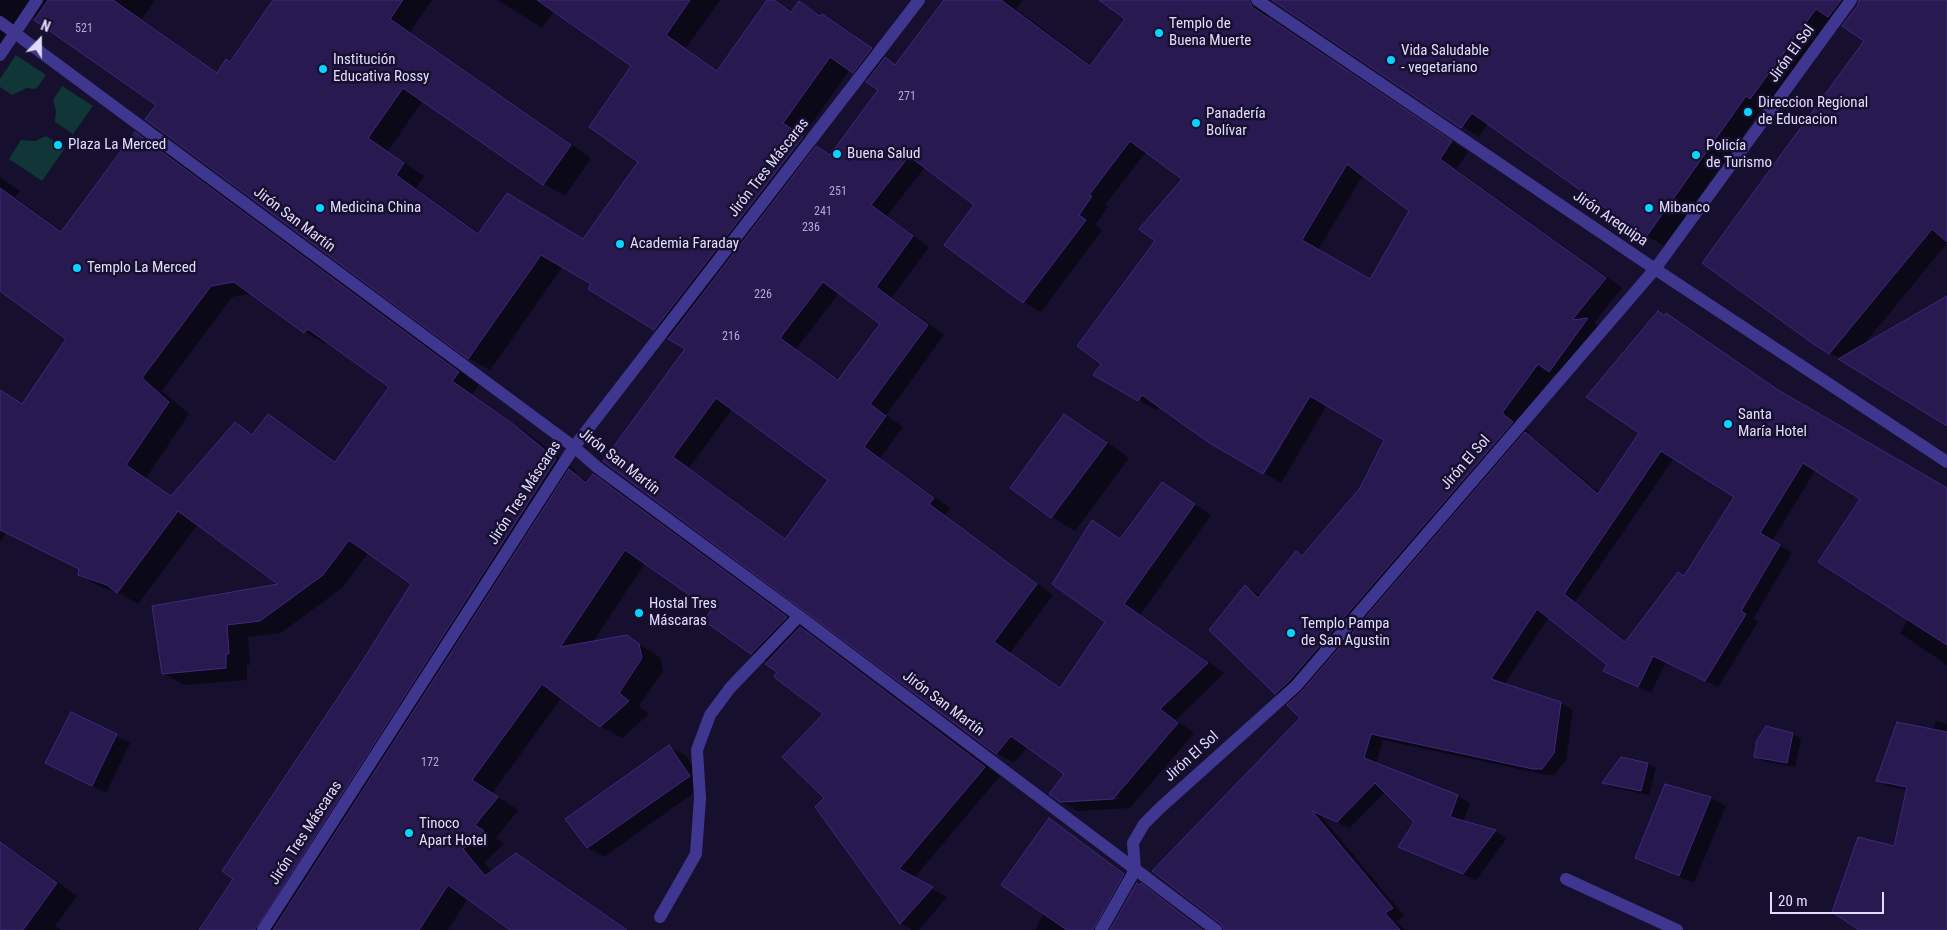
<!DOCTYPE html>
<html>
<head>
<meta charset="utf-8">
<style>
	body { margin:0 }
	#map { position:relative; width:1947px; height:930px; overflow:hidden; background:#160f2d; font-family:"Roboto Condensed",sans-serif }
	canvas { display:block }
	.north { position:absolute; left:15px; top:15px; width:50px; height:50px; -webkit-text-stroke:4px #160f2d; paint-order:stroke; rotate:22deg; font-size:14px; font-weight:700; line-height:20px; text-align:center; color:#e1dbff }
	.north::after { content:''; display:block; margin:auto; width:18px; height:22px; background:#e1dbff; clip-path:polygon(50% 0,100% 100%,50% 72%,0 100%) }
	.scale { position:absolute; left:1770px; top:892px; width:114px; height:22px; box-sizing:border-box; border:2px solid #e1dbff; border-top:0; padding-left:6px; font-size:15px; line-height:18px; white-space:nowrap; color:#e1dbff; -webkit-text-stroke:4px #160f2d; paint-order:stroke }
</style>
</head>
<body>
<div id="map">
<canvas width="1947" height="930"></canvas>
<div class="north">N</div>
<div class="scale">20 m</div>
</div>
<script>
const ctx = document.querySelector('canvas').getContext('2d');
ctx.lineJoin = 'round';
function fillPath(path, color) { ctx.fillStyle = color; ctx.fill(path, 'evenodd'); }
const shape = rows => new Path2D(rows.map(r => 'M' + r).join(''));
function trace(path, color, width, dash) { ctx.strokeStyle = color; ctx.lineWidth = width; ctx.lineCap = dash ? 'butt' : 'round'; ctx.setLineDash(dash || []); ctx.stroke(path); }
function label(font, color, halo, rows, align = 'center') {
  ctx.font = font + ' "Roboto Condensed",sans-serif'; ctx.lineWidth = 5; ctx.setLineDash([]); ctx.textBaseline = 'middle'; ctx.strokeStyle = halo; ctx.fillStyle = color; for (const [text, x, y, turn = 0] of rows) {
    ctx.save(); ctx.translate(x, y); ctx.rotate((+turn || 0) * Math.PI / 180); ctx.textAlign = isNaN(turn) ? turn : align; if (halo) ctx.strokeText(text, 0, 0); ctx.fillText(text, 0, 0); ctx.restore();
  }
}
fillPath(shape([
	[16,55,46,75,36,89,27,88,12,95,0,87,0,79],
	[62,86,93,106,73,134,55,122,56,111,53,100],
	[46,136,65,148,42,181,9,159,21,140,35,141]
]), '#113638');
fillPath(shape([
	[0,0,155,0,142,19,218,73,231,63,279,0,432,0,410,32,591,158,565,196,544,184,423,100,388,151,424,176,416,188,480,234,584,240,640,162,633,66,554,11,542,28,498,0,720,0,686,48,718,71,769,0,773,0,793,11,799,2,843,27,896,65,945,0,1022,0,1016,9,1092,66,1127,19,1101,0,1269,0,1272,2,1267,5,1265,10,1269,18,1468,152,1456,169,1622,288,1594,323,1604,329,1567,381,1555,374,1518,423,1529,432,1527,435,1537,441,1600,493,1641,432,1791,399,1947,490,1947,665,1900,633,1909,619,1863,498,1816,469,1772,541,1792,553,1753,619,1758,622,1718,687,1666,662,1651,693,1617,677,1609,665,1549,617,1504,685,1560,703,1573,710,1566,760,1554,775,1547,775,1383,740,1376,764,1458,796,1470,803,1463,822,1495,831,1507,838,1476,880,1412,853,1400,846,1416,822,1385,792,1350,828,1321,816,1404,916,1396,921,1405,930,1225,930,1302,718,1292,702,1276,693,1245,587,1261,596,1297,552,1303,556,1361,489,1386,439,1327,405,1281,483,1265,474,1314,391,1159,406,1156,410,1095,375,1103,363,1184,179,1146,152,1105,205,1108,207,1095,225,1102,230,1041,312,1024,302,946,245,976,204,925,167,887,216,929,247,892,297,944,335,886,415,903,427,880,458,950,508,945,515,1053,595,1010,653,1061,688,1107,622,1092,521,1122,540,1162,483,1211,515,1140,615,1224,673,1176,720,1194,733,1130,808,1078,811,1060,801,1065,773,1028,746,1014,763,997,753,604,461,687,349,655,329,593,284,563,266,490,370,469,358,157,105,36,18,29,14,0,56],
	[850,69,869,80,880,90,831,156,803,136],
	[1363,175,1411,210,1371,281,1318,250],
	[839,293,881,324,840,380,796,349],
	[733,408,830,479,786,539,689,468],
	[1674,458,1736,496,1685,578,1627,642,1575,602],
	[1119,797,1119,799,1066,803,1069,800],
	[1274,0,1850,0,1768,108,1764,106,1664,246,1647,236,1488,123,1479,137],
	[1895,0,1947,0,1947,243,1862,347,1947,297,1947,425,1813,342],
	[136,134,156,146,479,385,472,394,534,438,577,472,575,474,589,482,593,476,614,488,807,630,805,631,816,638,1000,776,914,878,947,897,919,930,912,930,901,923,817,807,825,798,825,714,768,662,752,653,713,610,645,563,592,643,627,637,660,657,663,671,639,706,649,714,622,738,600,726,562,697,492,793,518,810,496,838,504,844,484,862,492,872,517,855,538,867,628,930,512,930,468,898,448,930,201,930,235,878,364,660,412,583,369,552,343,587,281,633,248,637,250,665,247,665,247,680,184,685,163,673,153,607,281,585,198,524,138,604,121,594,101,587,80,575,80,570,6,533,0,542,0,390,23,405,68,339,0,290,0,177,20,191,15,197,63,232],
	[253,293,305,332,326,344,328,342,391,387,336,461,289,428,268,416,254,435,235,423,172,496,146,478,189,414,162,391,232,297],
	[1065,415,1088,429,1129,458,1075,531,1052,517,1012,488],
	[72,714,130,743,106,793,61,770],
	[1936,721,1947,724,1947,930,1861,930,1895,848,1908,790,1887,786,1877,780,1933,730],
	[1766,728,1793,734,1801,739,1795,767,1763,761,1755,756],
	[669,747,686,756,706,784,604,857,588,848,567,819],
	[1648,764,1656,768,1649,795,1611,787,1604,783],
	[1666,786,1711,798,1726,806,1694,883,1652,866,1637,858],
	[1049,820,1061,827,1135,882,1108,930,1035,930,1044,913],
	[0,843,20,855,77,896,55,926,60,930,0,930],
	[1141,885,1153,892,1203,930,1112,930]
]), '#0007');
const building = shape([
	[48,0,113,0,217,73,226,59,230,62,273,0,403,0,390,19,571,145,543,185,403,88,368,138,404,163,396,175,478,234,507,193,583,239,638,162,589,127,631,66,537,0,690,0,666,35,717,71,767,0,774,0,791,12,799,1,820,16,822,14,872,48,853,73,830,57,783,123,803,137,654,330,588,289,591,284,541,255,468,359,145,119,156,105,34,20,48,0],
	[944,0,1001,0,1090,66,1125,19,1099,0,1249,0,1252,7,1452,141,1440,159,1606,278,1572,320,1588,318,1549,372,1538,364,1502,413,1513,422,1290,680,1275,694,1209,630,1245,585,1258,598,1296,551,1302,556,1360,488,1384,440,1310,396,1263,474,1211,444,1142,395,1138,401,1093,375,1101,364,1077,346,1155,241,1139,229,1182,179,1130,141,1089,195,1092,196,1079,215,1086,220,1023,303,944,245,974,205,909,156,871,205,913,236,876,287,928,325,870,404,886,416,864,447,934,498,929,504,1037,584,994,642,1060,688,1105,622,1052,584,1092,520,1120,539,1162,482,1195,504,1124,604,1208,663,1160,709,1178,723,1113,799,1060,802,1049,794,1064,774,1011,736,996,754,603,461,685,349,668,339,816,146,830,155,878,90,866,82,885,57,895,65,944,0],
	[1347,164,1409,211,1370,279,1302,240,1347,164],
	[823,282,880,324,838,380,780,338,823,282],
	[716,398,828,480,785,539,673,457,716,398],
	[1272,0,1841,0,1828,17,1816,9,1750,99,1746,96,1646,237,1472,113,1461,128,1272,0],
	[1859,0,1947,0,1947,242,1932,229,1829,354,1812,343,1702,263,1864,41,1842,26,1858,5,1859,0],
	[135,132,459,372,452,381,513,424,556,459,255,930,199,930,233,879,222,871,363,660,411,584,349,540,323,575,260,621,227,625,229,654,226,654,226,668,162,674,152,606,278,584,178,511,117,593,107,585,78,575,79,569,0,530,0,390,22,404,66,339,0,291,0,188,61,232,135,132],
	[234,282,304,333,308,329,389,387,335,462,268,414,252,435,235,422,171,496,126,465,169,402,142,378,211,286,234,282],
	[1947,296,1947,426,1838,359,1947,296],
	[1658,311,1665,316,1666,313,1778,390,1947,488,1947,645,1818,562,1860,499,1803,463,1760,533,1780,545,1741,611,1746,614,1705,681,1653,656,1638,687,1603,671,1607,665,1537,609,1491,679,1561,702,1554,753,1542,769,1533,769,1371,734,1364,758,1458,795,1450,817,1496,830,1463,874,1398,847,1414,822,1375,783,1337,822,1312,811,1393,908,1385,913,1400,930,1224,930,1221,924,1152,871,1300,718,1287,705,1302,691,1525,432,1598,494,1639,433,1586,397,1658,311],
	[1661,451,1734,497,1684,576,1678,572,1625,642,1564,594,1661,451],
	[1064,414,1107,443,1051,518,1010,488,1064,414],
	[569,469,586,483,593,474,787,617,751,654,704,621,711,610,625,550,560,647,627,635,639,644,642,658,619,693,629,701,600,727,542,684,472,780,498,797,475,825,484,831,463,849,485,876,516,853,627,930,510,930,448,885,419,930,273,930,569,469],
	[800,627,985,767,899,869,933,887,900,924,815,807,824,798,782,757,823,714,774,677,777,672,765,664,800,627],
	[71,712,117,734,92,786,45,763,71,712],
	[1897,722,1947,732,1947,930,1859,930,1832,912,1858,837,1894,846,1907,787,1876,781,1897,722],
	[1766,726,1793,733,1787,763,1754,757,1757,740,1766,726],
	[669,745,690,776,587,848,565,819,669,745],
	[1621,757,1648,763,1641,791,1602,783,1621,757],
	[1665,784,1711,797,1679,876,1635,858,1665,784],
	[1049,818,1124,874,1093,930,1067,930,1001,885,1049,818],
	[0,842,57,883,23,930,0,930,0,842],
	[1137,883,1139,885,1141,883,1202,930,1110,930,1137,883]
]);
fillPath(building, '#281950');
trace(building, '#3f297e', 1);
trace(shape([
	[660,917,696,854,700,798,697,750,710,715,730,688,799,616]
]), '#3f3690', 12);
trace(shape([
	[1257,0,1655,269,1947,462],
	[0,55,37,0],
	[1566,879,1677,930],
	[263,930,574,447,919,0],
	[1101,930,1135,870,1133,843,1144,824,1160,808,1296,686,1655,269,1851,0]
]), '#3f3690', 12);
trace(shape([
	[0,22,574,447,597,467,799,616,1216,930]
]), '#3f3690', 12);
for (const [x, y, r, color] of [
	[1159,33,5,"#07d5ff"],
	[1391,60,5,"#07d5ff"],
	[323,69,5,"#07d5ff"],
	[1748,112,5,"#07d5ff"],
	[1196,123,5,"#07d5ff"],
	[58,145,5,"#07d5ff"],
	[837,154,5,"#07d5ff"],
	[1696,155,5,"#07d5ff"],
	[320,208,5,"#07d5ff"],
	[1649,208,5,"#07d5ff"],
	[620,244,5,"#07d5ff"],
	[77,268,5,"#07d5ff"],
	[1728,424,5,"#07d5ff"],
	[639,613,5,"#07d5ff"],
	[1291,633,5,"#07d5ff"],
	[409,833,5,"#07d5ff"]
]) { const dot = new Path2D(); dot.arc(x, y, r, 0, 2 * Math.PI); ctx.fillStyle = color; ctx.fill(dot); trace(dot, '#160f2d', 2); }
label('12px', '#b3aad3', null, [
	["521",84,29],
	["271",907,97],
	["251",838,192],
	["241",823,212],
	["236",811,228],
	["226",763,295],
	["216",731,337],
	["172",430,763]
]);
label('15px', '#e1dbff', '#160f2d', [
	["Templo de",1169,24],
	["Buena Muerte",1169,41],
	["Vida Saludable",1401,51],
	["- vegetariano",1401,68],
	["Institución",333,60],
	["Educativa Rossy",333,77],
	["Direccion Regional",1758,103],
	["de Educacion",1758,120],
	["Panadería",1206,114],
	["Bolívar",1206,131],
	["Plaza La Merced",68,145],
	["Policía",1706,146],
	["de Turismo",1706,163],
	["Buena Salud",847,154],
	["Medicina China",330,208],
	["Mibanco",1659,208],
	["Academia Faraday",630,244],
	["Templo La Merced",87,268],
	["Santa",1738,415],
	["María Hotel",1738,432],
	["Hostal Tres",649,604],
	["Máscaras",649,621],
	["Templo Pampa",1301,624],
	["de San Agustin",1301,641],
	["Tinoco",419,824],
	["Apart Hotel",419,841]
], 'left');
label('15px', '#e1dbff', '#160f2d', [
	["Jirón El Sol",1792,54,-54],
	["Jirón Tres Máscaras",769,168,-52],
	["Jirón Arequipa",1610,219,34],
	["Jirón San Martín",294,220,37],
	["Jirón San Martín",619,462,38],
	["Jirón El Sol",1466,463,-49],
	["Jirón Tres Máscaras",525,493,-57],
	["Jirón San Martín",943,704,37],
	["Jirón El Sol",1192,757,-42],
	["Jirón Tres Máscaras",306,833,-57]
]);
</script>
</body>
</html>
